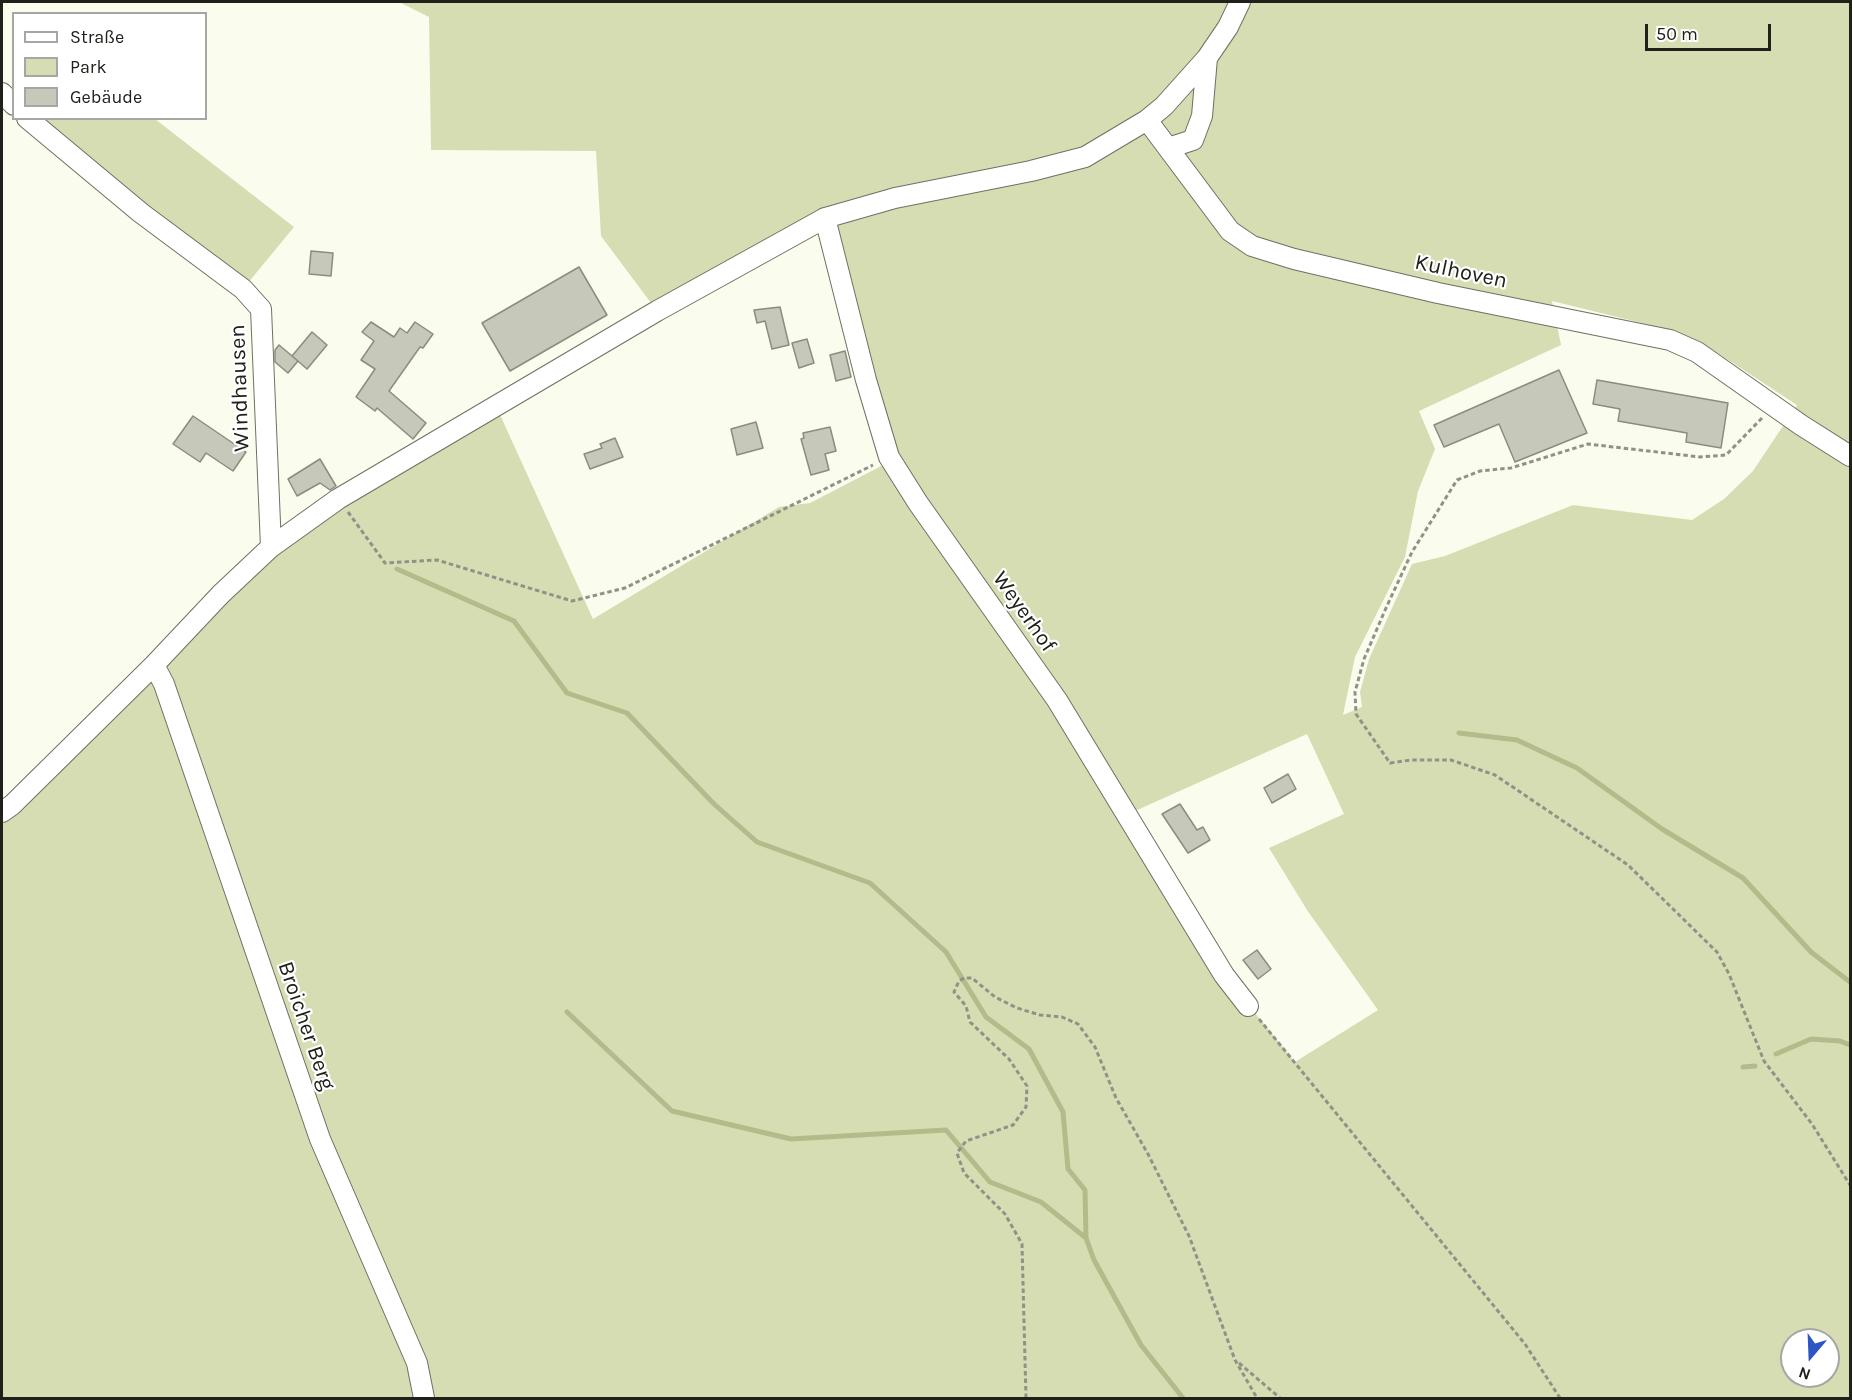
<!DOCTYPE html>
<html>
<head>
<meta charset="utf-8">
<style>
	body { margin:0 }
	#map { position:relative; width:1852px; height:1400px; overflow:hidden; background:#fafded; font-family:Karla,sans-serif }
	canvas { display:block }
	.frame { position:absolute; inset:0; border:3px solid #20211b; pointer-events:none }
	.legend { position:absolute; left:12px; top:12px; width:195px; height:108px; box-sizing:border-box; background:#fff; border:2px solid #a6a6a4; margin:0; padding:8px 10px; list-style:none; font-size:18px; color:#20211b }
	.legend li { display:flex; align-items:center; gap:12px; height:30px }
	.legend b { width:30px; border:2px solid #a6a6a4 }
	.north { position:absolute; left:1780px; top:1328px; width:60px; height:60px; box-sizing:border-box; background:#fff; border:2px solid #a6a6a4; border-radius:50%; rotate:199deg; font-size:16px; font-weight:700; line-height:24px; text-align:center; color:#20211b }
	.north::after { content:''; display:block; margin:auto; width:21px; height:27px; background:#2e55c4; clip-path:polygon(50% 0,100% 100%,50% 72%,0 100%) }
	.scale { position:absolute; left:1645px; top:24px; width:126px; height:27px; box-sizing:border-box; border:3px solid #20211b; border-top:0; padding-left:8px; font-size:18px; line-height:21px; white-space:nowrap; color:#20211b; -webkit-text-stroke:4px #fff; paint-order:stroke }
</style>
</head>
<body>
<div id="map">
<canvas width="1852" height="1400"></canvas>
<div class="frame"></div>
<ul class="legend">
<li><b style="height:8px;background:#fff"></b>Straße</li>
<li><b style="height:16px;background:#d6ddb3"></b>Park</li>
<li><b style="height:16px;background:#c6c9b9"></b>Gebäude</li>
</ul>
<div class="north">N</div>
<div class="scale">50 m</div>
</div>
<script>
const ctx = document.querySelector('canvas').getContext('2d');
ctx.lineJoin = 'round';
function fillPath(path, color) { ctx.fillStyle = color; ctx.fill(path, 'evenodd'); }
const shape = rows => new Path2D(rows.map(r => 'M' + r).join(''));
function trace(path, color, width, dash) { ctx.strokeStyle = color; ctx.lineWidth = width; ctx.lineCap = dash ? 'butt' : 'round'; ctx.setLineDash(dash || []); ctx.stroke(path); }
function label(font, color, halo, rows, align = 'center') {
  ctx.font = font + ' Karla,sans-serif'; ctx.lineWidth = 4.5; ctx.setLineDash([]); ctx.textBaseline = 'middle'; ctx.strokeStyle = halo; ctx.fillStyle = color; for (const [text, x, y, turn = 0] of rows) {
    ctx.save(); ctx.translate(x, y); ctx.rotate((+turn || 0) * Math.PI / 180); ctx.textAlign = isNaN(turn) ? turn : align; if (halo) ctx.strokeText(text, 0, 0); ctx.fillText(text, 0, 0); ctx.restore();
  }
}
fillPath(shape([
	[399,2,1850,2,1850,1398,2,1398,2,812,12,805,154,665,221,594,271,547,338,499,496,406,593,619,779,507,810,503,885,464,825,218,945,186,887,195,810,219,657,311,601,236,596,151,431,150,429,17],
	[1302,253,1376,270,1381,290,1286,267],
	[1552,301,1646,324,1701,342,1797,405,1753,471,1724,499,1692,520,1573,505,1445,556,1412,564,1369,659,1360,692,1362,707,1343,715,1355,657,1405,557,1418,491,1435,449,1419,411,1561,345],
	[1307,734,1344,814,1269,848,1307,910,1378,1010,1295,1062,1224,975,1126,815],
	[1792,1340,1828,1340,1828,1376,1792,1376],
	[27,119,155,119,294,227,243,289]
]), '#d6ddb3');
trace(shape([
	[397,569,514,621,567,693,627,713,714,804,757,842,870,883,946,952,986,1017,1029,1049,1063,1112,1068,1169,1085,1190,1086,1238],
	[1459,733,1517,740,1577,768,1662,829,1743,878,1811,952,1850,982],
	[567,1012,672,1111,791,1139,946,1130,990,1182,1041,1202,1086,1238,1094,1260,1141,1345,1183,1398],
	[1776,1054,1811,1039,1840,1041,1850,1045],
	[1743,1067,1755,1066]
]), '#b3bb8b', 5);
const building = shape([
	[311,251,333,253,331,276,309,274,311,251],
	[579,267,607,315,510,371,482,323,579,267],
	[780,307,789,345,772,349,765,321,757,323,754,310,780,307],
	[371,322,394,337,400,328,407,333,415,322,433,334,423,348,420,347,389,391,426,423,413,439,377,408,375,411,356,397,375,369,361,360,374,341,362,332,371,322],
	[312,332,327,345,307,369,292,356,312,332],
	[807,339,814,363,799,368,792,343,807,339],
	[279,345,298,361,288,373,275,362,275,350,279,345],
	[845,351,851,377,836,381,830,355,845,351],
	[1559,370,1587,433,1515,462,1499,424,1444,447,1434,425,1559,370],
	[1597,380,1728,403,1721,448,1686,442,1687,433,1618,421,1620,409,1593,404,1597,380],
	[193,416,246,452,233,471,206,453,200,462,173,444,193,416],
	[756,422,763,448,737,455,731,429,756,422],
	[830,427,836,451,825,454,829,470,811,475,801,439,804,438,803,433,830,427],
	[615,438,623,457,590,469,584,454,602,448,600,444,615,438],
	[320,459,336,486,330,490,320,483,297,496,288,479,320,459],
	[1288,774,1296,789,1272,803,1264,788,1288,774],
	[1180,804,1197,830,1203,827,1210,840,1188,853,1162,814,1180,804],
	[1257,950,1271,969,1258,979,1243,960,1257,950]
]);
fillPath(building, '#c6c9b9');
trace(building, '#8a8d7e', 1.5);
const minor = shape([
	[2,93,14,105],
	[27,118,141,213,243,289,261,309,271,547],
	[1147,120,1230,231,1252,246,1294,259,1438,293,1670,340,1697,352,1801,425,1850,456],
	[1168,148,1193,140,1202,116,1207,58],
	[825,218,866,380,889,457,918,503,1057,700,1224,975,1248,1006],
	[154,665,164,684,320,1139,417,1363,424,1398],
	[2,812,12,805,154,665,221,594,271,547,338,499,657,311,825,218,895,198,1031,171,1085,157,1147,120,1164,106,1207,58,1228,27,1240,2]
]);
trace(minor, '#6e7162', 22);
trace(shape([
	[1762,418,1726,455,1700,457,1588,444,1511,468,1480,471,1457,480,1412,552,1386,608,1364,659,1355,692,1356,714,1390,763,1411,760,1451,760,1495,775,1628,865,1717,952,1729,974,1764,1061,1812,1124,1850,1185],
	[348,512,385,563,437,560,572,601,625,588,873,465],
	[1259,1019,1525,1344,1560,1398],
	[1239,1363,1280,1398],
	[1026,1398,1022,1244,1005,1214,964,1173,957,1153,966,1141,1013,1125,1026,1107,1027,1086,1009,1059,970,1022,966,1006,954,992,959,981,964,978,972,978,995,997,1017,1008,1040,1015,1062,1017,1078,1024,1095,1047,1116,1098,1148,1154,1189,1236,1235,1360,1257,1398]
]), '#909287', 3, [4.5, 3]);
trace(minor, '#fff', 20);
label('22px', '#20211b', '#fff', [
	["Kulhoven",1461,272,12],
	["Windhausen",240,388,-92],
	["Weyerhof",1024,612,55],
	["Broicher Berg",306,1026,71]
]);
</script>
</body>
</html>
